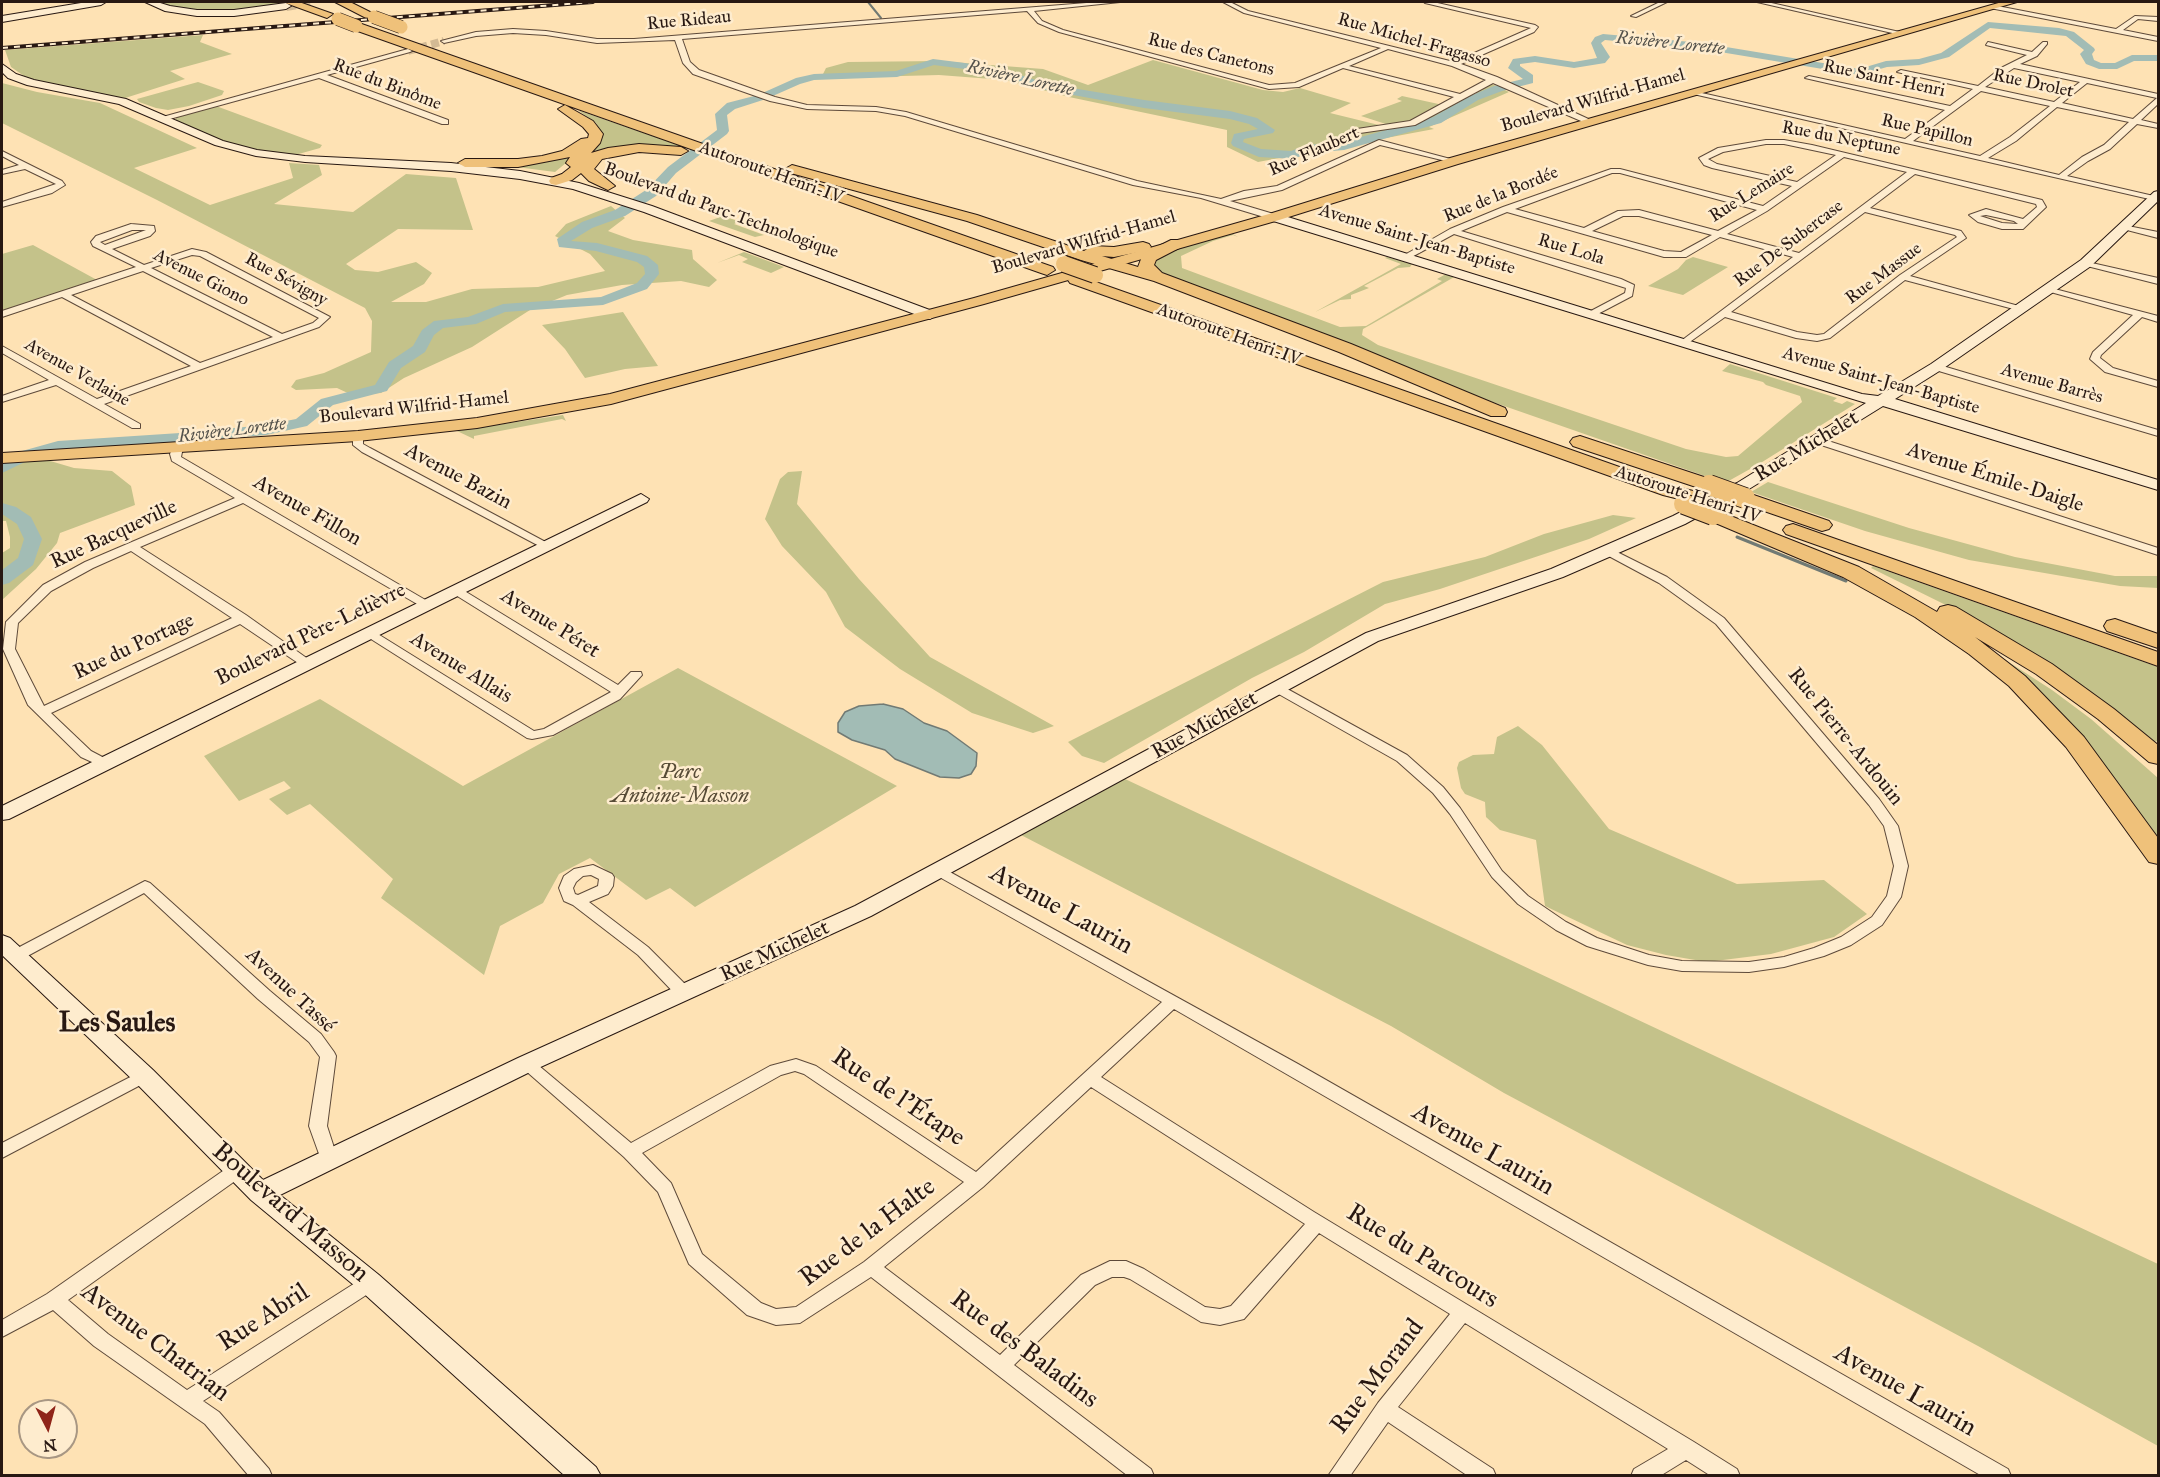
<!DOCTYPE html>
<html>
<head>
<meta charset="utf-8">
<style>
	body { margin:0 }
	#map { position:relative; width:2160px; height:1477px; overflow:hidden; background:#fee2b4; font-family:"IM FELL Great Primer",serif }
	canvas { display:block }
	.frame { position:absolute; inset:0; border:3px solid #281812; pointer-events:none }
	.north { position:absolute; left:18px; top:1399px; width:60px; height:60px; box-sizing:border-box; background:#feecce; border:2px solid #a89783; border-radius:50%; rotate:174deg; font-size:16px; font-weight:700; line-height:24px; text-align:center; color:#281812 }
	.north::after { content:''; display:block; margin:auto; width:21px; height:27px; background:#8f2418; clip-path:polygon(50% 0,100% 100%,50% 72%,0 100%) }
</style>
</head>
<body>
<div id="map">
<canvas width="2160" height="1477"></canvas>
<div class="frame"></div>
<div class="north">N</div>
</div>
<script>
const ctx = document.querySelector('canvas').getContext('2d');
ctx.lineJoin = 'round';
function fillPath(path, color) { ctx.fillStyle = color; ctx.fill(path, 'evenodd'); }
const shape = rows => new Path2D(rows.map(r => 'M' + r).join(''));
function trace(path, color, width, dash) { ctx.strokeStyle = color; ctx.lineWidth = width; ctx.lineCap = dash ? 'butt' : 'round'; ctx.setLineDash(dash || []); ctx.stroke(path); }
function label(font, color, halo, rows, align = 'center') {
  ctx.font = font + ' "IM FELL Great Primer",serif'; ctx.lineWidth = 5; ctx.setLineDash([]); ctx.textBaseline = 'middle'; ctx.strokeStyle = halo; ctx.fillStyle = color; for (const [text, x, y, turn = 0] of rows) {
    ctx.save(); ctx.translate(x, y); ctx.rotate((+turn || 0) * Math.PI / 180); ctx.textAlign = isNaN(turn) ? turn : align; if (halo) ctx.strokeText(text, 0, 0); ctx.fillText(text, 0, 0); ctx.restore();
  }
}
fillPath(shape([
	[158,2,281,2,285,3,239,11,205,12,169,7],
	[203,35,200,42,232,54,170,71,185,79,122,99,41,83,27,78,11,67,5,50],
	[1153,60,1263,90,1283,92,1300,88,1351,103,1330,113,1383,126,1358,131,1362,133,1415,122,1460,102,1475,97,1476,93,1492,84,1509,92,1429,127,1434,129,1258,162,1227,147,1227,130,1069,97,1005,80,939,75,829,78,823,74,826,68,848,62,938,61,1043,69,1088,85],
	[198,82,224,91,222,95,189,106,168,110,156,108,139,102,137,99],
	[2,83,37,92,100,103,197,148,134,168,210,205,293,178,289,163,319,165,322,175,274,204,353,212,406,174,456,178,473,230,398,229,346,264,355,270,378,272,416,262,432,273,424,284,391,302,426,302,472,289,538,287,605,271,590,254,555,236,566,224,611,206,625,218,608,231,633,240,692,250,693,259,717,280,709,287,681,281,622,285,567,295,530,310,472,347,404,378,381,393,352,395,337,388,296,390,291,387,296,380,324,373,371,352,372,321,365,308,157,200,2,123],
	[1402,96,1443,105,1411,122,1389,125,1361,116,1402,101,1397,99],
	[216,106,308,140,322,145,320,148,295,155,263,152,227,142,176,122,176,118,179,116],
	[579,111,580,111,687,148,685,149,648,145,586,159,602,134,596,123],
	[578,153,555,172,509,166],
	[723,216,738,221,751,217,764,222,749,218,734,224,764,235,755,237,709,221],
	[1231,233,1238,237,1233,235,1213,241,1181,256,1182,268,1340,327,1366,326,1442,281,1437,279,1446,274,1456,276,1372,324,1363,329,1362,335,1378,345,1686,449,1726,457,1738,456,1802,402,1800,396,1766,385,1763,382,1722,371,1730,364,1837,398,1833,401,1842,404,1847,401,1855,404,1759,464,1725,483,1487,400,1250,307,1156,273,1152,260,1178,248],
	[33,245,97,280,2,311,2,254],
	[744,252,784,267,771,273,742,262,748,259,739,255,717,263],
	[1387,257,1412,264,1410,267,1398,268,1364,286,1369,288,1351,295,1351,299,1340,300,1315,312,1401,264,1385,258],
	[1693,257,1728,267,1683,295,1648,286,1678,269,1686,260],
	[623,312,658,366,625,369,585,378,565,349,542,325],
	[563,415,566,421,562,419,474,436,474,439,457,431],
	[47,460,74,468,112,471,131,486,135,505,60,533,57,543,36,569,2,600,2,553,10,548,10,537,6,521,2,521,2,463],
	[802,471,797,504,859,579,930,657,1054,726,1033,733,972,713,900,669,845,627,826,592,782,546,765,519,780,479,788,472],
	[1768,482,1909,528,2015,557,2115,576,2158,576,2158,588,2120,586,1969,560,1865,531,1751,492],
	[1613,515,1636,518,1589,539,1440,589,1385,604,1304,652,1252,678,1104,763,1082,756,1068,742,1383,582,1485,557,1544,534],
	[1873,566,2158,667,2158,741,2153,742,1968,616,1871,568],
	[1987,648,2052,690,2091,719,2158,778,2158,847,2096,758],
	[678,668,897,786,695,907,670,888,646,900,590,858,559,874,543,903,500,926,484,975,381,898,393,879,310,804,287,815,269,799,291,788,284,781,239,801,204,756,320,699,463,786],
	[1518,726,1542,745,1609,829,1737,884,1824,880,1867,914,1834,937,1771,954,1707,962,1666,955,1627,945,1545,906,1536,840,1500,830,1486,817,1485,802,1465,794,1461,788,1457,768,1459,762,1473,755,1494,754,1497,737],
	[1125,779,2158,1264,2158,1446,1978,1346,1504,1093,1391,1026,1021,835]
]), '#c4c28a');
const water = shape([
	[883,704,903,709,924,723,947,731,977,753,976,766,971,774,959,778,940,777,895,759,885,750,852,740,838,732,838,723,845,712,859,706,883,704]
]);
fillPath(water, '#a2bcb5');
trace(water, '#717a74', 1.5);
trace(shape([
	[868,2,881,18]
]), '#717a74', 2);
trace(shape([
	[1737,537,1846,581]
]), '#717a74', 3);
fillPath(shape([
	[1988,22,2059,28,2074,32,2094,48,2095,50,2092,54,2094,60,2101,63,2115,63,2132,55,2158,55,2158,61,2134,61,2117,69,2099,69,2086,64,2080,54,2084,50,2066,36,1990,28,1949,57,1919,65,1887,67,1859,75,1702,49,1605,40,1601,43,1610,57,1605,63,1574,68,1535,62,1520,64,1520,66,1533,75,1533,83,1502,91,1478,100,1441,123,1344,150,1309,153,1293,159,1259,157,1233,146,1231,143,1234,134,1258,129,1249,124,1230,119,1144,108,1046,90,1007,78,965,69,934,65,897,77,814,80,800,84,766,99,735,109,727,115,729,131,727,134,676,173,656,196,625,216,592,228,571,241,597,243,647,256,658,265,659,274,647,289,603,305,505,312,476,324,443,328,434,335,425,352,401,368,387,391,333,405,307,426,266,435,59,451,27,461,2,473,2,461,15,453,58,441,180,433,266,425,296,419,321,399,375,385,389,362,413,346,422,330,434,321,468,317,503,304,601,297,637,283,645,274,644,267,637,262,596,251,559,247,557,239,582,222,615,210,646,190,668,167,717,130,715,114,727,103,758,95,796,78,814,74,896,71,933,59,965,63,1014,73,1048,84,1144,100,1230,111,1257,118,1275,130,1273,133,1244,139,1243,142,1261,149,1291,151,1307,145,1343,142,1433,117,1470,96,1494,86,1523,79,1508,68,1513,59,1535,56,1574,62,1597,58,1591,43,1595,37,1603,34,1702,43,1859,69,1886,61,1919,59,1941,53,1988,22],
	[2,503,16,507,31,517,42,539,33,565,9,583,2,585,2,570,18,558,24,539,17,524,2,514,2,503]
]), '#a2bcb5');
trace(shape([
	[408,51,444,41]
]), '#d3ba94', 8, [8, 4]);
trace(shape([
	[286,6,310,2]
]), '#d3ba94', 10, [10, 5]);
const street = shape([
	[1099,2,1120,2,1034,11,1042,21,1063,30,1269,85,1295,83,1381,48,1244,13,1223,2,1230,2,1248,11,1454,62,1531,28,1425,3,1424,2,1433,2,1535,25,1538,27,1534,32,1461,64,1497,77,1595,122,1588,124,1493,83,1415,125,1360,133,1356,131,1357,129,1410,121,1454,97,1343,68,1299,87,1269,89,1059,32,1038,23,1027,11,682,39,690,62,699,70,775,97,807,105,876,107,906,112,1137,181,1221,199,1244,191,1277,186,1379,140,1458,161,1454,163,1380,145,1282,190,1230,201,1277,215,1278,217,1274,220,1201,198,1133,185,905,116,876,111,807,109,770,101,693,74,683,63,675,40,597,43,546,35,513,33,476,36,444,43,441,41,476,32,513,29,546,31,597,39,634,39,1099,2],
	[1388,49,1452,66,1486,80,1460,94,1349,66,1388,49],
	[1660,2,1667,2,1636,17,1631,16,1660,2],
	[1757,2,1767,2,1904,33,1901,35,1757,2],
	[1992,5,2116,29,2135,16,2158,17,2158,21,2138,19,2123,30,2158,37,2158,41,1990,8,1992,5],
	[1988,42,2032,52,2043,42,2047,42,2047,44,2037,56,2020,64,2158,94,2158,104,2141,120,2158,124,2158,128,2137,124,2110,149,2088,161,2067,176,2158,197,2158,201,1689,93,1693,91,1905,139,1945,110,1805,78,1809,76,1950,106,1973,89,1897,72,1901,70,1978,86,2001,68,2027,55,1986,45,1988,42],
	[2014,68,2080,82,2054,102,1985,87,2014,68],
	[2087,83,2157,98,2133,119,2062,103,2087,83],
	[1981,91,2050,106,2010,137,1980,156,1913,141,1981,91],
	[2057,107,2129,122,2104,145,2082,157,2059,175,1988,158,2016,141,2057,107],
	[408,49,412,51,410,52,327,75,448,120,448,124,442,124,319,78,166,120,159,118,408,49],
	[1766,140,1784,140,1812,145,2042,200,2046,207,2023,229,2002,229,1978,222,1969,215,1986,209,2023,219,2037,207,2036,204,1915,174,1870,208,1961,231,1966,238,1910,276,2026,308,2021,311,1905,280,1830,338,1817,341,1796,338,1725,317,1684,346,1679,343,1681,341,1793,257,1720,237,1686,257,1664,257,1507,212,1461,231,1621,279,1634,285,1632,296,1592,317,1587,314,1589,312,1625,293,1626,288,1454,234,1408,259,1401,257,1450,229,1503,207,1611,169,1620,169,1763,206,1792,186,1712,168,1704,165,1699,158,1718,148,1766,140],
	[1766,144,1784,144,1836,155,1797,182,1717,164,1708,159,1723,152,1766,144],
	[1844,157,1907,172,1799,253,1727,234,1767,211,1844,157],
	[1612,173,1620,173,1757,210,1718,231,1639,210,1618,211,1584,228,1515,209,1612,173],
	[1865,212,1955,235,1957,237,1900,275,1824,334,1817,335,1797,332,1731,312,1865,212],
	[1986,215,2014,221,2018,224,2002,223,1980,216,1986,215],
	[1623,216,1639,216,1712,235,1681,252,1664,251,1592,231,1623,216],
	[2,151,62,181,65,185,52,193,2,207,2,202,56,184,25,169,2,174,2,170,19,165,2,156,2,151],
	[131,224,154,226,155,231,150,236,112,249,144,265,192,249,206,252,330,317,319,327,104,404,140,424,140,428,132,428,56,385,2,402,2,396,49,380,2,353,2,346,97,399,191,366,62,297,2,317,2,311,136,267,93,246,91,242,96,236,131,224],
	[132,230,146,230,105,245,100,242,132,230],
	[192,255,200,256,319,318,313,323,282,334,151,268,192,255],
	[143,271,273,337,200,363,71,295,143,271],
	[2123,225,2158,232,2158,238,2123,229,2123,225],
	[2083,261,2158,278,2158,284,2083,265,2083,261],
	[2047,287,2158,316,2158,322,2142,317,2101,355,2100,358,2113,368,2158,381,2158,387,2105,372,2090,359,2093,352,2133,315,2047,291,2047,287],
	[1936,364,2158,430,2158,436,1932,369,1931,367,1936,364],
	[358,433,363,436,363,444,370,448,553,546,547,550,543,548,362,452,353,445,353,436,358,433],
	[1819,438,2158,548,2158,555,1815,443,1814,441,1819,438],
	[178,444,183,447,181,457,434,605,432,608,424,608,243,503,140,547,246,615,315,664,314,667,304,667,240,624,51,713,91,751,110,761,112,764,105,768,81,757,28,705,3,649,6,622,43,585,85,562,235,498,172,461,170,454,174,445,178,444],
	[131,551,232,618,44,706,15,649,18,623,51,591,93,568,131,551],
	[1609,548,1667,577,1724,618,1879,799,1898,826,1908,866,1901,897,1882,925,1851,945,1824,956,1784,967,1749,972,1682,971,1648,965,1587,946,1556,930,1518,904,1492,877,1450,814,1433,793,1397,761,1268,688,1270,685,1280,685,1407,755,1443,787,1460,808,1502,871,1528,896,1566,922,1597,938,1649,955,1682,961,1749,962,1784,957,1814,948,1841,937,1872,917,1887,896,1894,866,1884,826,1869,805,1716,624,1659,583,1605,554,1603,552,1609,548],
	[458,587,618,685,631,672,641,672,642,675,620,699,553,735,532,739,527,738,363,634,369,630,373,631,534,731,544,729,611,692,454,594,452,591,458,587],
	[593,865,612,874,614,877,613,886,608,894,589,902,648,947,690,989,692,993,690,997,678,997,638,955,573,905,564,901,559,888,564,876,574,869,593,865],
	[591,875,599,879,598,886,578,895,575,894,573,888,576,882,583,876,591,875],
	[939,866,1298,1064,2008,1469,2011,1476,1982,1476,1174,1009,1101,1077,1314,1212,1694,1442,1737,1469,1740,1476,1711,1476,1686,1460,1660,1476,1631,1476,1634,1469,1668,1449,1465,1323,1398,1407,1493,1469,1496,1476,1468,1476,1388,1422,1350,1476,1328,1476,1378,1403,1450,1314,1319,1233,1244,1319,1220,1325,1201,1322,1130,1279,1124,1277,1112,1277,1095,1285,1014,1365,1151,1469,1154,1476,1128,1476,871,1277,800,1323,776,1325,747,1315,689,1264,658,1192,624,1157,518,1064,520,1060,526,1058,532,1060,631,1143,770,1066,796,1059,816,1066,976,1172,1162,1002,934,874,932,871,939,866],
	[795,1071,804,1074,964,1182,864,1262,796,1307,776,1309,761,1303,702,1254,671,1183,642,1153,781,1075,795,1071],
	[1091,1087,1305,1224,1231,1306,1220,1309,1205,1307,1144,1269,1126,1261,1110,1261,1081,1275,1000,1355,884,1267,983,1187,1091,1087],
	[145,881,150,883,270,991,321,1034,334,1052,336,1056,327,1126,338,1160,335,1165,329,1167,323,1165,309,1126,320,1057,309,1042,258,999,144,893,20,960,10,960,7,956,10,952,145,881],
	[144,1070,150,1072,152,1076,150,1080,2,1158,2,1143,144,1070],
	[236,1164,242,1166,245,1171,242,1176,68,1300,108,1334,187,1390,363,1278,370,1275,377,1278,379,1283,377,1288,203,1401,219,1412,269,1469,272,1476,249,1476,205,1424,94,1346,53,1310,2,1337,2,1320,47,1294,230,1166,236,1164]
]);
const secondary = shape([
	[87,2,106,2,101,5,2,22,2,16,87,2],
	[145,2,157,2,170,6,197,10,234,10,286,3,291,6,286,9,234,16,197,16,165,11,145,2],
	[2,64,16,74,34,80,126,99,223,141,257,150,305,156,451,163,520,171,579,183,652,206,935,312,937,315,930,319,925,318,644,212,573,189,520,179,451,171,305,162,256,156,215,145,119,104,27,85,8,78,2,72,2,64],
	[2158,191,2158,201,2091,266,1941,370,1895,399,2158,480,2158,490,1883,406,1749,489,1685,524,1563,577,1378,641,871,916,534,1070,280,1195,379,1275,596,1467,601,1476,565,1476,361,1291,251,1200,135,1082,2,955,2,935,10,938,153,1070,263,1180,518,1058,855,906,1366,633,1551,569,1673,516,1737,483,1866,403,1270,220,1268,217,1270,214,1278,214,1862,394,1878,396,1931,364,2081,260,2154,192,2158,191],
	[641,494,649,499,647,502,9,819,2,820,2,806,641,494]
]);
const primary = shape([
	[2002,2,2017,2,1458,164,1279,220,984,304,611,404,477,428,358,441,2,463,2,453,358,431,477,418,610,394,974,298,1269,214,1450,158,2002,2]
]);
const highway = shape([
	[283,2,299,2,333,14,327,18,283,2],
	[335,2,350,2,380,17,378,20,370,20,335,2],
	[356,22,1053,267,1055,270,1047,275,1041,273,352,29,350,26,356,22],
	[565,105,593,121,603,134,600,143,591,153,608,148,639,144,681,147,688,151,681,155,639,152,602,159,594,169,615,186,608,190,589,181,581,173,572,180,556,185,551,184,549,181,551,178,562,174,571,167,566,163,570,157,518,167,465,167,458,163,465,159,518,159,542,156,562,151,581,139,588,138,589,134,583,127,558,109,565,105],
	[792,165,977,215,1084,251,1092,246,1114,247,1143,242,1149,244,1151,247,1149,250,1114,257,1102,256,1138,267,1143,254,1171,240,1183,240,1185,243,1183,246,1156,260,1154,265,1162,273,1351,344,1505,408,1507,412,1505,416,1491,416,1339,352,1154,281,1081,260,967,221,787,172,785,169,792,165],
	[1076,275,1676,487,1702,493,1705,497,1702,501,1695,503,1663,495,1070,283,1068,280,1076,275],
	[1580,436,1716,481,1719,485,1716,489,1702,489,1573,446,1570,442,1573,438,1580,436],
	[1745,492,1829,521,1832,525,1829,529,1822,531,1738,502,1735,498,1738,494,1745,492],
	[1713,509,1859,567,1937,612,1940,607,1948,605,1956,607,2052,664,2114,709,2158,745,2158,764,2149,762,2098,719,2036,674,1975,637,2025,676,2084,737,2158,838,2158,864,2149,862,2066,747,2009,686,1969,654,1915,617,1843,577,1706,519,1703,515,1706,511,1713,509],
	[1793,524,2158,652,2158,666,1786,534,1783,530,1786,526,1793,524],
	[2115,619,2158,634,2158,648,2107,631,2104,626,2107,621,2115,619]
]);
trace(street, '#5e4a3a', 2);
trace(secondary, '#281812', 2);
trace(primary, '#281812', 2);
trace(highway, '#281812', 2);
fillPath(street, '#feecce');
fillPath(secondary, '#feecce');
fillPath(primary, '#efc17a');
fillPath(highway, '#efc17a');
const rail = shape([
	[2,48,593,2]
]);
trace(rail, '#281812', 4);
trace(rail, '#feecce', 2, [6]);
const highwayBridgeFar2 = shape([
	[374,17,401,27],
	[338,19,356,26]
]);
const highwayBridgeFar1 = shape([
	[1064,264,1095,275]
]);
const highwayBridge = shape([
	[1709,485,1745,498],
	[1684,504,1713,515]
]);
trace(highwayBridgeFar2, '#281812', 14, []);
trace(highwayBridgeFar1, '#281812', 18, []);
trace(highwayBridge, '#281812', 22, []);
trace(highwayBridgeFar2, '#efc17a', 13);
trace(highwayBridgeFar1, '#efc17a', 16);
trace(highwayBridge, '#efc17a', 20);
label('18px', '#281812', '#feecce', [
	["Rue Rideau",689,21,-5],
	["Rue Michel-Fragasso",1414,41,16],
	["Rue des Canetons",1211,55,14],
	["Rue Saint-Henri",1884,79,12],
	["Rue Drolet",2033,84,12],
	["Rue du Binôme",387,85,21],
	["Boulevard Wilfrid-Hamel",1593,101,-16],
	["Rue Papillon",1927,131,13],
	["Rue du Neptune",1841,139,11],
	["Rue Flaubert",1314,152,-24],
	["Autoroute Henri-IV",771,173,20],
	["Rue Lemaire",1752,193,-32],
	["Rue de la Bordée",1501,195,-22],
	["Boulevard du Parc-Technologique",721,211,20],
	["Avenue Saint-Jean-Baptiste",1417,240,17],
	["Boulevard Wilfrid-Hamel",1084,243,-16],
	["Rue De Subercase",1789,244,-37],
	["Rue Lola",1571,250,17],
	["Rue Massue",1884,274,-37],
	["Avenue Giono",201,278,27],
	["Rue Sévigny",286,280,29],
	["Autoroute Henri-IV",1229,335,20],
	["Avenue Verlaine",77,373,30],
	["Avenue Saint-Jean-Baptiste",1881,381,16],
	["Avenue Barrès",2052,384,16],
	["Boulevard Wilfrid-Hamel",414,408,-6],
	["Autoroute Henri-IV",1688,495,18]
]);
label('italic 18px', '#53514b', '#feecce', [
	["Rivière Lorette",1670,44,6],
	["Rivière Lorette",1020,79,13],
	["Rivière Lorette",232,431,-7]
]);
label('21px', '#281812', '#feecce', [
	["Rue Michelet",1807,447,-31],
	["Avenue Bazin",458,477,28],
	["Avenue Émile-Daigle",1995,478,18],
	["Avenue Fillon",307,511,30],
	["Rue Bacqueville",114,535,-25],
	["Avenue Péret",550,624,32],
	["Boulevard Père-Lelièvre",311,635,-26],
	["Rue du Portage",134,647,-25],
	["Avenue Allais",461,668,32],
	["Rue Michelet",1205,726,-29],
	["Rue Pierre-Ardouin",1845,737,51],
	["Rue Michelet",775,952,-25],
	["Avenue Tassé",290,991,43]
]);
label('italic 21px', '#574b36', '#feecce', [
	["Parc",680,773],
	["Antoine-Masson",680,797]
]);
label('26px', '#281812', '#feecce', [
	["Avenue Laurin",1061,910,29],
	["Rue de l'Étape",898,1098,34],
	["Avenue Laurin",1483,1150,30],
	["Boulevard Masson",290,1213,41],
	["Rue de la Halte",868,1233,-37],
	["Rue du Parcours",1422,1257,32],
	["Rue Abril",264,1318,-33],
	["Avenue Chatrian",155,1343,37],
	["Rue des Baladins",1024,1350,37],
	["Rue Morand",1378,1377,-53],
	["Avenue Laurin",1905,1391,30]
]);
label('bold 27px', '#281812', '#feecce', [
	["Les Saules",117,1024]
]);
</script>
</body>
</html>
